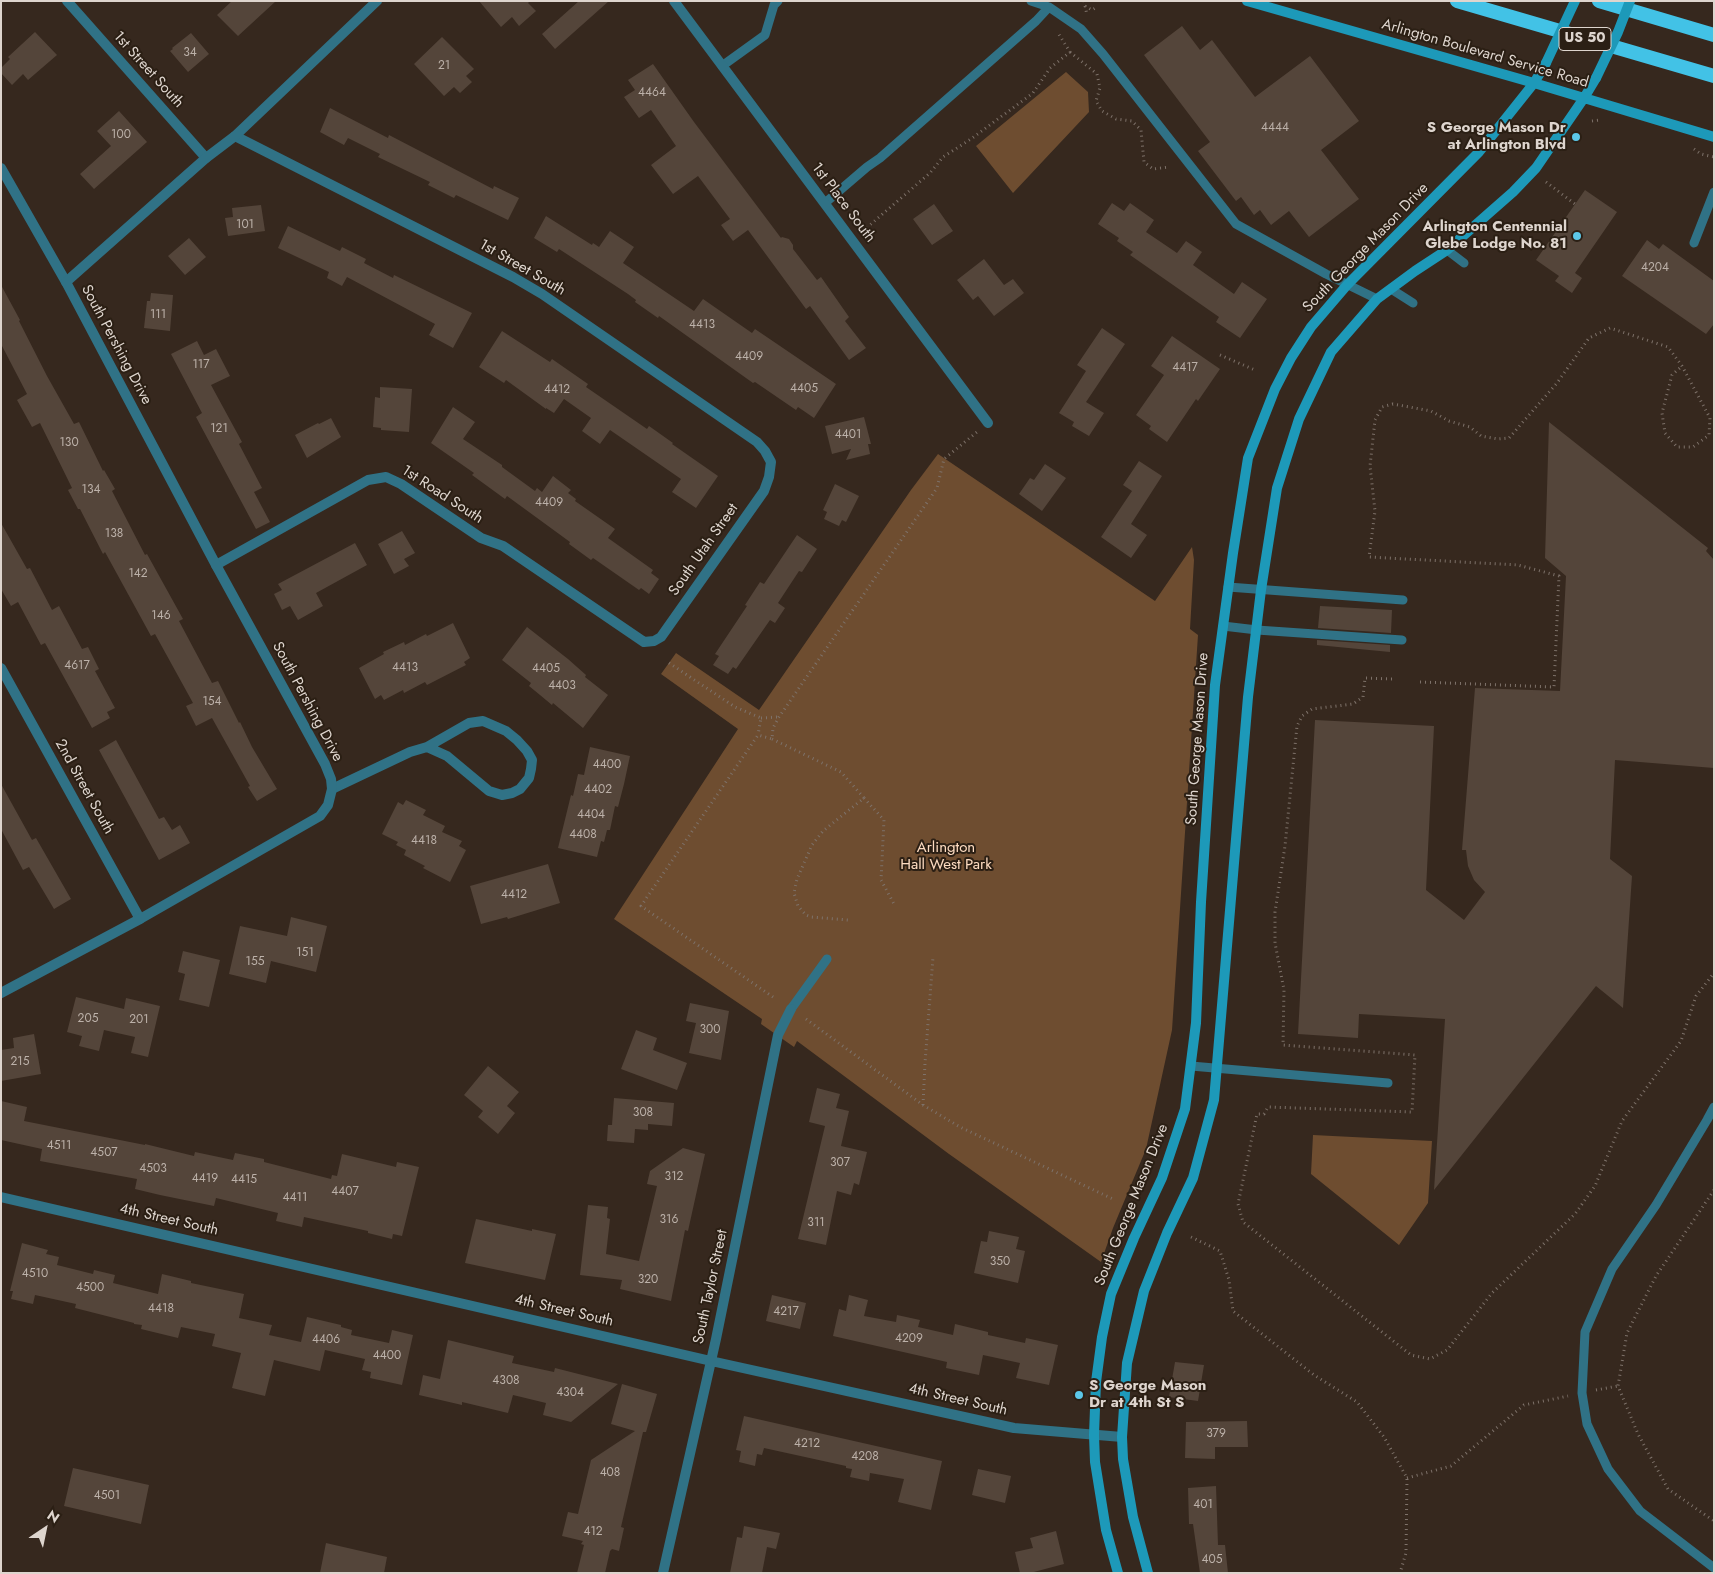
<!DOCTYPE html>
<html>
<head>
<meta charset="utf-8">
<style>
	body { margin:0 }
	#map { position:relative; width:1715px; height:1574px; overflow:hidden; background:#36281e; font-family:Jost,sans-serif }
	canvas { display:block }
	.frame { position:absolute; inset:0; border:2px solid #ded5ce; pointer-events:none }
	.north { position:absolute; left:20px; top:1504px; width:50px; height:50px; -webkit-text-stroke:4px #2b1f14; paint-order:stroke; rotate:34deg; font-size:14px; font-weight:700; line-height:20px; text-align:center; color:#ded5ce }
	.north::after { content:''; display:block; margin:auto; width:18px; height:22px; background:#ded5ce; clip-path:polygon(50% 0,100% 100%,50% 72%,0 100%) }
</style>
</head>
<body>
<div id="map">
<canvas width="1715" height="1574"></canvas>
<div class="frame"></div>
<div class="north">N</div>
</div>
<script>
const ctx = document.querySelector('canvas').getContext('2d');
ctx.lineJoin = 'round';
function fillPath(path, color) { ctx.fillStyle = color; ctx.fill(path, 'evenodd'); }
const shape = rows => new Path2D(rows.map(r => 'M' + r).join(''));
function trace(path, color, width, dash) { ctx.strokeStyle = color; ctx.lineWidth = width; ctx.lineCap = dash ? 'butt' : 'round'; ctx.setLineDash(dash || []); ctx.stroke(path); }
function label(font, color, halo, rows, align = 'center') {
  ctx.font = font + ' Jost,sans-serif'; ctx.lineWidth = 4; ctx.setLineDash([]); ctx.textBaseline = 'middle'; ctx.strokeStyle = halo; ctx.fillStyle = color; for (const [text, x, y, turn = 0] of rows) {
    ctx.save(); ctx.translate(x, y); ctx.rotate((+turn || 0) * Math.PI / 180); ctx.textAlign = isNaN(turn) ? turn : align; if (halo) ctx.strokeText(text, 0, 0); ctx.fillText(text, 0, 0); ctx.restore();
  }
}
fillPath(shape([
	[1066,72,1088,92,1089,112,1013,193,976,146],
	[938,454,1155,601,1192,547,1194,560,1190,629,1198,635,1172,1030,1146,1149,1113,1228,1101,1262,949,1154,797,1041,794,1047,761,1024,762,1019,614,919,738,729,661,674,676,653,759,710,911,490],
	[1313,1135,1432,1141,1428,1203,1399,1245,1311,1174]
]), '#6e4d30');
fillPath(shape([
	[232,1,276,1,238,36,217,15],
	[479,1,530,1,528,3,536,11,519,26,512,17,501,27],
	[579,1,609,1,555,49,542,34],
	[1182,26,1200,50,1212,40,1255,97,1310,56,1359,121,1321,150,1359,199,1309,237,1289,211,1271,225,1260,210,1254,215,1241,197,1236,201,1198,151,1210,142,1144,55],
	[35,32,57,55,28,80,23,74,12,85,1,73,1,68,10,59,8,57],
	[191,33,209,54,188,72,170,51,173,49,172,48],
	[442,37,474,69,466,76,472,82,460,93,454,87,444,96,414,64],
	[653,64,694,122,781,238,782,237,789,239,793,245,793,249,817,280,821,277,849,317,845,321,866,348,849,360,810,306,806,309,748,230,733,241,721,225,730,219,698,176,673,194,651,165,676,146,651,110,639,118,624,97,635,90,628,80],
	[330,108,388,138,389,135,493,189,494,186,519,198,508,220,456,195,454,198,428,185,430,182,378,157,380,154,348,138,344,145,320,132],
	[119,111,147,142,94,189,80,174,111,146,97,131],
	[1585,190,1617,212,1575,273,1582,278,1572,293,1555,281,1559,276,1536,260],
	[1112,203,1124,211,1130,203,1154,220,1146,232,1177,253,1186,241,1202,252,1193,265,1234,294,1242,282,1267,299,1240,338,1216,322,1219,317,1130,255,1133,252,1117,241,1119,238,1098,224],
	[934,204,953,231,932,245,913,219],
	[261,205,265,231,228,236,225,218,233,217,232,208],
	[546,216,592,245,593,243,599,247,610,231,634,247,623,263,694,311,703,299,752,333,755,329,836,384,814,418,798,407,796,410,755,382,753,383,659,316,658,318,635,302,636,300,628,294,559,249,557,252,534,238],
	[288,226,340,251,342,247,366,259,364,263,393,278,394,275,472,313,453,348,429,335,435,324,347,277,342,286,327,278,329,272,278,248],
	[189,238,206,257,185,275,168,256],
	[1647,240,1659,249,1663,244,1714,281,1714,324,1706,334,1622,276],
	[984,259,1004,285,1013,279,1024,293,994,316,978,296,973,300,957,280],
	[1,285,20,320,19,321,47,376,74,424,79,422,103,471,104,470,115,489,112,491,145,555,147,554,183,619,179,621,212,683,218,681,239,723,240,722,252,747,277,789,257,801,248,787,250,786,212,718,196,726,186,706,193,703,155,634,151,636,105,552,103,554,80,509,78,509,68,490,72,488,40,423,32,427,17,400,27,394,1,344],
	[151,293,173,295,170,331,144,328,147,301,150,301],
	[1102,328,1125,344,1086,402,1104,413,1089,436,1072,426,1074,422,1059,413,1086,371,1077,365],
	[502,331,550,362,552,359,588,384,586,387,647,429,649,426,673,443,672,444,718,476,696,508,672,492,681,479,610,430,600,444,582,431,591,418,564,399,554,413,546,408,546,409,506,380,504,383,479,367],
	[1172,336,1220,369,1198,401,1196,399,1167,442,1149,429,1151,426,1136,415,1164,375,1151,366],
	[197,341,204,355,216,349,230,376,211,385,242,442,239,444,262,488,254,492,270,522,256,529,196,417,202,413,171,354],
	[380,387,412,389,409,432,381,430,381,428,373,427,375,397,380,398],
	[453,407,475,422,463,439,502,465,502,467,535,491,537,488,542,492,553,476,571,490,568,493,576,499,575,501,615,529,608,538,653,570,651,573,659,579,649,594,641,588,639,590,593,558,591,560,569,544,570,542,507,496,505,499,472,475,474,473,431,443],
	[864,417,871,444,868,444,870,454,846,460,851,449,832,454,825,426],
	[331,418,341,437,307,458,295,435,318,423,319,424],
	[1549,422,1708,548,1706,551,1714,560,1714,768,1615,760,1610,859,1632,876,1623,1008,1596,986,1434,1190,1445,1019,1359,1014,1358,1038,1298,1034,1315,720,1434,726,1426,890,1464,920,1485,892,1474,880,1468,866,1466,850,1462,850,1475,688,1560,691,1566,576,1545,558],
	[1139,461,1162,476,1131,524,1147,535,1131,558,1101,537,1132,491,1123,485],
	[1045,464,1066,478,1042,511,1019,494,1030,478,1034,480],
	[835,484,859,496,846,522,842,520,839,526,824,519,827,512,823,510],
	[1,523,27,569,30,568,52,610,59,606,82,649,88,647,99,669,95,671,115,708,107,712,110,718,92,728,45,643,41,645,18,602,11,606,1,589],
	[402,531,415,553,404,559,409,566,394,574,378,544],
	[797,535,817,549,802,572,799,571,778,603,785,608,775,623,770,620,736,669,733,667,728,674,713,665,719,656,715,654,747,606,745,605,760,582,764,584],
	[355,543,367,565,316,593,323,606,298,620,290,606,282,610,274,594,282,590,278,584],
	[1320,606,1392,610,1391,633,1318,628],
	[453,623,470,658,464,662,466,665,427,685,425,682,404,693,403,690,384,700,381,695,375,699,359,668,384,654,383,652,404,642,405,645,426,634,427,636],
	[527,627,568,659,586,675,585,677,608,695,583,728,553,703,552,705,540,695,529,686,531,683,502,660],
	[1317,640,1390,645,1390,652,1317,645],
	[116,740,159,819,164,817,172,830,180,825,190,843,159,860,99,750],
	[590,747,630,756,624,784,618,807,615,806,610,830,607,830,604,842,601,841,597,857,558,848,571,795,573,796,578,774,584,775],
	[1,784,32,840,36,838,71,899,54,909,29,867,23,870,1,829],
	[406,800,426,810,423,815,445,826,442,832,462,841,459,846,466,850,450,882,423,868,425,866,404,855,406,850,396,845,398,842,382,834,398,802,403,805],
	[548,864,560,903,508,919,507,917,481,924,470,886],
	[291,917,327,926,316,972,271,961,266,983,229,974,240,926,287,936],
	[183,951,220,960,209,1007,179,1000,185,974,178,972],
	[76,997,124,1009,126,998,160,1006,148,1057,131,1053,135,1037,104,1030,99,1051,79,1046,82,1036,67,1032],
	[690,1003,729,1011,721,1060,689,1053,696,1023,686,1021],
	[636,1030,657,1038,653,1050,687,1063,677,1090,621,1069],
	[34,1034,41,1074,1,1081,1,1050,14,1048,13,1038],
	[488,1066,519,1092,507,1106,515,1113,498,1134,478,1117,483,1111,464,1095],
	[817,1088,840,1094,836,1108,849,1111,841,1146,867,1152,859,1185,854,1183,851,1195,837,1191,826,1245,798,1239,825,1126,809,1122],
	[614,1098,674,1103,672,1126,648,1124,648,1130,635,1129,634,1143,607,1141,608,1125,612,1125],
	[1,1101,27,1107,24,1121,145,1145,145,1144,194,1156,195,1152,233,1160,235,1153,264,1159,264,1162,331,1179,332,1175,337,1176,342,1154,396,1167,397,1162,419,1167,402,1236,393,1234,392,1239,368,1233,368,1231,304,1217,302,1227,276,1221,278,1213,216,1198,214,1206,160,1195,135,1189,137,1179,40,1161,42,1149,1,1140],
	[683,1148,705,1154,688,1231,685,1230,671,1301,620,1289,622,1280,580,1275,588,1205,608,1207,607,1218,610,1219,606,1254,639,1261,657,1186,647,1184,650,1171],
	[476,1219,532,1231,532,1229,556,1234,545,1280,465,1263],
	[989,1231,1019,1237,1016,1249,1025,1251,1018,1283,974,1273,981,1241,987,1242],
	[22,1243,48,1250,46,1254,59,1257,57,1265,93,1274,94,1270,115,1275,113,1283,158,1294,162,1274,191,1281,191,1283,244,1294,239,1318,272,1325,269,1335,301,1342,307,1317,341,1325,341,1327,352,1330,351,1335,389,1343,392,1330,413,1335,402,1385,370,1378,371,1372,362,1370,365,1359,325,1350,320,1371,274,1360,265,1396,232,1388,241,1353,212,1346,215,1334,181,1327,178,1338,141,1329,142,1325,134,1324,134,1323,75,1308,76,1304,35,1295,33,1304,11,1299,13,1291,10,1291],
	[772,1295,806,1303,800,1329,766,1321],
	[849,1295,868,1300,864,1316,896,1322,897,1315,920,1320,918,1327,953,1335,955,1324,988,1332,988,1335,1025,1343,1026,1338,1058,1345,1049,1385,1016,1378,1020,1363,983,1355,979,1375,946,1368,947,1362,833,1336,839,1309,846,1311],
	[448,1340,514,1356,512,1363,554,1372,555,1368,618,1384,571,1422,543,1415,546,1403,513,1395,508,1413,462,1402,462,1405,419,1395,423,1375,440,1379],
	[1175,1362,1204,1365,1198,1401,1169,1397],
	[622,1384,657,1394,646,1432,643,1432,621,1527,624,1528,619,1551,612,1549,610,1551,605,1573,577,1573,584,1545,581,1544,583,1541,562,1536,568,1512,578,1514,591,1460,635,1431,611,1424],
	[744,1416,942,1461,931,1510,898,1502,904,1479,870,1473,869,1481,850,1477,852,1469,846,1468,846,1466,764,1448,762,1455,757,1454,755,1466,739,1462,741,1451,736,1450],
	[1247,1421,1248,1447,1215,1447,1215,1459,1185,1458,1186,1422],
	[73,1468,149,1485,141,1524,64,1506],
	[978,1469,1011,1476,1005,1503,972,1495],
	[1216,1486,1218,1545,1225,1545,1228,1573,1200,1573,1193,1524,1189,1524,1188,1488],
	[744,1526,780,1533,776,1549,767,1547,762,1573,730,1573,737,1537,742,1538],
	[1056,1531,1064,1564,1030,1573,1020,1573,1015,1552,1033,1548,1030,1538],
	[326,1543,387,1557,384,1573,320,1573]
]), '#54453a');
trace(shape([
	[1084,1,1087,15],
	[1085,6,1092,10,1097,7],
	[1070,52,1097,74,1100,88,1096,101,1102,111,1116,119,1132,121,1141,130,1144,162,1153,169,1169,167],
	[1592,121,1600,120],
	[1694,149,1701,154,1714,157],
	[1546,182,1575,204],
	[863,231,930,173,943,157,971,139,1033,93,1050,68,1070,52,1058,33],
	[1220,355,1255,370],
	[669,663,735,707,761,718,758,735],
	[1392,679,1365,678,1363,697,1353,704,1312,709,1302,716,1297,726,1285,846,1275,912,1275,943,1284,990,1283,1045,1415,1055,1412,1112,1268,1107,1264,1114,1257,1114,1238,1204,1243,1222,1411,1355,1430,1359,1447,1350,1492,1293,1575,1214,1595,1186,1622,1121,1681,1041,1696,996,1714,973],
	[1420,682,1554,687,1559,576,1518,565,1369,557,1375,511,1370,466,1375,420,1382,407,1393,404,1431,411,1449,421,1470,427,1481,436,1498,439,1509,438,1557,383,1589,338,1610,328,1668,347,1682,366,1710,418,1709,435,1693,447,1677,447,1665,433,1662,413,1672,375,1682,366],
	[761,718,778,717],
	[772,739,841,772,864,798,823,831,812,845,797,879,794,893,798,906,806,915,811,917,848,920],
	[864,798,884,820,881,880,894,904],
	[773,997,641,906,758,735,772,739,773,728,779,717,937,488,944,459,977,432],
	[806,1019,923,1105,960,1127,1115,1200],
	[923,1105,925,1063,933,957],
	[1714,1190,1656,1276,1627,1333,1618,1386,1638,1434,1668,1489,1714,1521],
	[1191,1237,1220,1251,1229,1280,1233,1311,1314,1375,1357,1402,1384,1437,1407,1478,1406,1553,1400,1573],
	[1596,1390,1618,1386],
	[1407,1478,1451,1466,1524,1405,1568,1396]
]), '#7e726a', 3, [1, 4]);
trace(shape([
	[1031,1,1049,7,1081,29,1103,54,1236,224,1326,274,1377,299],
	[722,66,765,35,774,5,778,1],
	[825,203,867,167,880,158,1036,21,1049,7],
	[1694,243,1714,192],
	[1447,250,1464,263],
	[1391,289,1413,303],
	[1228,587,1403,600],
	[1223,626,1257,630,1402,640],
	[791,1009,827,959],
	[1191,1066,1388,1083],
	[1714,1107,1707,1120,1656,1205,1612,1269,1585,1332,1582,1393,1587,1424,1608,1469,1640,1511,1714,1568]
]), '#307286', 9);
trace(shape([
	[67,1,206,158],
	[674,1,988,423],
	[1,168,66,282],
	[216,565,368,480,386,477,401,484,481,538,503,546,644,642,654,641,661,637,764,491,769,477,771,462,765,451,757,442,542,294,513,277,235,136],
	[1,668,140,919],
	[332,789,410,752,427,747,469,723,483,721,506,731,517,740,527,751,532,760,531,769,529,778,520,789,512,793,502,795,489,791,447,756,427,747],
	[1,1197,711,1361,1014,1428,1122,1437],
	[663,1573,716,1339,778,1035,791,1009]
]), '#307286', 10);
trace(shape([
	[1,993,140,919,320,816,328,805,332,789,331,779,325,764,216,565,66,282,206,158,235,136,377,1]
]), '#307286', 10);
trace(shape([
	[1247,1,1534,83,1714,137],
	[1118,1573,1106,1530,1095,1462,1094,1435,1096,1382,1102,1337,1111,1294,1134,1238,1162,1178,1185,1109,1196,1023,1201,902,1215,685,1233,553,1248,458,1275,389,1291,358,1311,327,1347,285,1479,152,1534,83,1546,63],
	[1148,1573,1133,1517,1123,1459,1122,1437,1127,1363,1144,1291,1167,1233,1193,1178,1214,1100,1248,697,1261,590,1277,488,1299,419,1331,352,1377,299,1415,271,1447,250,1513,192,1536,168,1584,98,1596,78]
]), '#1d99b9', 10);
trace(shape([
	[1457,1,1714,76],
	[1599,1,1714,35]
]), '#42c2e6', 14);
trace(shape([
	[1546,63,1575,1],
	[1596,78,1618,32,1630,1]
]), '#1d99b9', 10);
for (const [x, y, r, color] of [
	[1576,137,5,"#5cc7e8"],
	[1577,236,5,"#5cc7e8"],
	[1079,1395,5,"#5cc7e8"]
]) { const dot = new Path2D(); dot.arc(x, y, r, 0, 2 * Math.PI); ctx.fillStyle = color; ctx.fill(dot); trace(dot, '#2b1f14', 2); }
label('12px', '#bcb1a9', null, [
	["34",190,53],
	["21",444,66],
	["4464",652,93],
	["4444",1275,128],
	["100",121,135],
	["101",245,225],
	["4204",1655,268],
	["111",158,315],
	["4413",702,325],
	["4409",749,357],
	["117",201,365],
	["4417",1185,368],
	["4405",804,389],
	["4412",557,390],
	["121",219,429],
	["4401",848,435],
	["130",69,443],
	["134",91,490],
	["4409",549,503],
	["138",114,534],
	["142",138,574],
	["146",161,616],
	["4617",77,666],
	["4413",405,668],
	["4405",546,669],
	["4403",562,686],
	["154",212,702],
	["4400",607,765],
	["4402",598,790],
	["4404",591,815],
	["4408",583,835],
	["4418",424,841],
	["4412",514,895],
	["151",305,953],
	["155",255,962],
	["205",88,1019],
	["201",139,1020],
	["300",710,1030],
	["215",20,1062],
	["308",643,1113],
	["4511",59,1146],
	["4507",104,1153],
	["307",840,1163],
	["4503",153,1169],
	["312",674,1177],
	["4419",205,1179],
	["4415",244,1180],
	["4407",345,1192],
	["4411",295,1198],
	["316",669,1220],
	["311",816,1223],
	["350",1000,1262],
	["4510",35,1274],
	["320",648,1280],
	["4500",90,1288],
	["4418",161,1309],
	["4217",786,1312],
	["4209",909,1339],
	["4406",326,1340],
	["4400",387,1356],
	["4308",506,1381],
	["4304",570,1393],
	["379",1216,1434],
	["4212",807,1444],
	["4208",865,1457],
	["408",610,1473],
	["4501",107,1496],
	["401",1203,1505],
	["412",593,1532],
	["405",1212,1560]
]);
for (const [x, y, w] of [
	[1585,39,52]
]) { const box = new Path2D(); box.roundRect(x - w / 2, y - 11.5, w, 23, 4); ctx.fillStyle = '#2b1f14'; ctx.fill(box); trace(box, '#ded5ce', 1); }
label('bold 14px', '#ded5ce', null, [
	["US 50",1585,39]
]);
label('15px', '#ded5ce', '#2b1f14', [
	["Arlington Boulevard Service Road",1485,54,16],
	["1st Street South",148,70,48],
	["1st Place South",843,203,53],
	["South George Mason Drive",1366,248,-46],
	["1st Street South",522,268,30],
	["South Pershing Drive",116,345,62],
	["1st Road South",442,495,33],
	["South Utah Street",704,550,-55],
	["South Pershing Drive",307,702,62],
	["South George Mason Drive",1198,739,-86],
	["2nd Street South",84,787,61],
	["South George Mason Drive",1132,1205,-68],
	["4th Street South",169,1220,13],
	["South Taylor Street",711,1287,-78],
	["4th Street South",564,1311,13],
	["4th Street South",958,1400,13]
]);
label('bold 15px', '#ded5ce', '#2b1f14', [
	["S George Mason Dr",1566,128],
	["at Arlington Blvd",1566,145],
	["Arlington Centennial",1567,227],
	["Glebe Lodge No. 81",1567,244],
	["S George Mason",1089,1386,"left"],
	["Dr at 4th St S",1089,1403,"left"]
], 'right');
label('15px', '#fedcc1', '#2b1f14', [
	["Arlington",946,848],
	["Hall West Park",946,865]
]);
</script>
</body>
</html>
